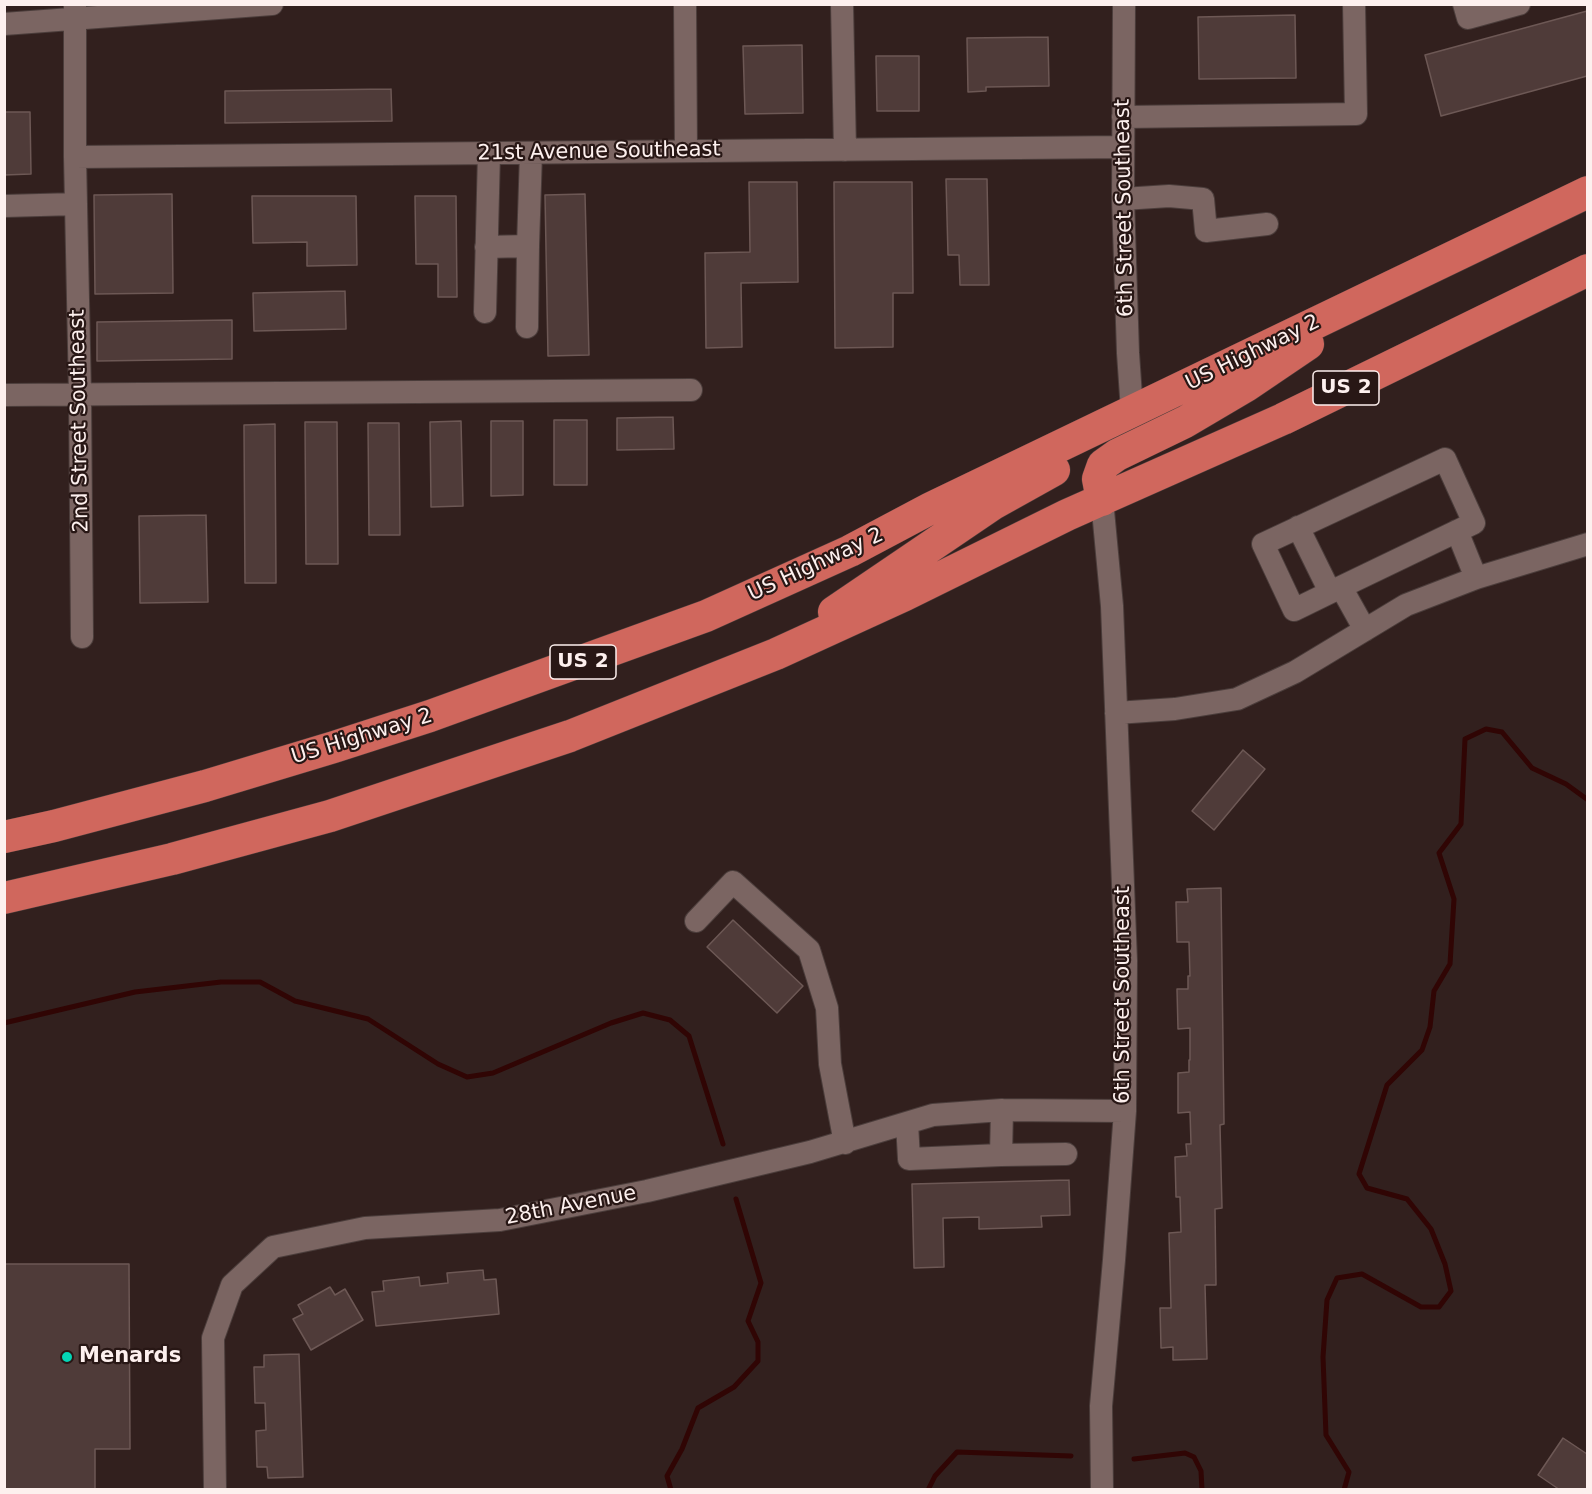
<!DOCTYPE html>
<html>
<head>
<meta charset="utf-8">
<style>
	body { margin:0 }
	#map { position:relative; width:1592px; height:1494px; overflow:hidden; background:#32201e; font-family:"DejaVu Sans",sans-serif }
	canvas { display:block }
	.frame { position:absolute; inset:0; border:6px solid #fdf0ee; pointer-events:none }
</style>
</head>
<body>
<div id="map">
<canvas width="1592" height="1494"></canvas>
<div class="frame"></div>
</div>
<script>
const ctx = document.querySelector('canvas').getContext('2d');
ctx.lineJoin = 'round';
const shape = rows => new Path2D(rows.map(r => 'M' + r).join(''));
function trace(path, color, width, dash) { ctx.strokeStyle = color; ctx.lineWidth = width; ctx.lineCap = dash ? 'butt' : 'round'; ctx.setLineDash(dash || []); ctx.stroke(path); }
function fillPath(path, color) { ctx.fillStyle = color; ctx.fill(path, 'evenodd'); }
function label(font, color, halo, rows, align = 'center') {
  ctx.font = font + ' "DejaVu Sans",sans-serif'; ctx.lineWidth = 4.5; ctx.setLineDash([]); ctx.textBaseline = 'middle'; ctx.strokeStyle = halo; ctx.fillStyle = color; for (const [text, x, y, turn = 0] of rows) {
    ctx.save(); ctx.translate(x, y); ctx.rotate((+turn || 0) * Math.PI / 180); ctx.textAlign = isNaN(turn) ? turn : align; if (halo) ctx.strokeText(text, 0, 0); ctx.fillText(text, 0, 0); ctx.restore();
  }
}
trace(shape([
	[4,1023,135,992,221,982,260,982,295,1001,368,1019,438,1064,467,1077,493,1073,611,1023,643,1013,670,1020,689,1036,723,1144],
	[1134,1459,1185,1453,1194,1457,1201,1471,1202,1490],
	[671,1490,667,1476,682,1449,698,1408,734,1387,758,1361,758,1342,748,1321,761,1283,736,1199],
	[928,1490,935,1476,957,1452,1071,1456],
	[1344,1490,1349,1472,1326,1435,1323,1357,1327,1300,1337,1278,1362,1274,1421,1307,1439,1307,1451,1291,1445,1264,1431,1229,1407,1199,1367,1188,1359,1174,1387,1085,1422,1050,1430,1027,1434,991,1450,964,1454,899,1439,853,1461,824,1465,739,1486,729,1502,732,1532,768,1566,784,1588,800]
]), '#300504', 5);
const building = shape([
	[1587,11,1587,76,1441,116,1425,55,1587,11],
	[1295,15,1296,78,1199,79,1198,17,1295,15],
	[1048,37,1049,86,986,87,986,91,968,92,967,38,1048,37],
	[802,45,803,113,745,114,743,46,802,45],
	[876,56,919,56,919,111,877,111,876,56],
	[391,89,392,121,225,123,225,91,391,89],
	[4,112,30,112,31,174,4,175,4,112],
	[946,179,987,179,989,285,960,285,959,255,948,255,946,179],
	[749,182,797,182,798,282,741,283,742,347,706,348,705,253,750,252,749,182],
	[834,182,912,182,913,293,893,293,893,347,835,348,834,182],
	[172,194,173,293,95,294,94,195,172,194],
	[585,194,589,355,548,356,545,195,585,194],
	[252,196,356,196,357,265,307,266,307,242,253,243,252,196],
	[415,196,456,196,457,297,438,297,438,264,416,264,415,196],
	[345,291,346,329,254,331,253,293,345,291],
	[232,320,232,359,97,361,97,322,232,320],
	[673,417,674,449,617,450,617,418,673,417],
	[554,420,587,420,587,485,554,485,554,420],
	[461,421,463,506,431,507,430,422,461,421],
	[491,421,523,421,523,495,491,496,491,421],
	[305,422,337,422,338,564,306,564,305,422],
	[368,423,399,423,400,535,369,535,368,423],
	[275,424,276,583,245,583,244,425,275,424],
	[206,515,208,602,140,603,139,516,206,515],
	[1243,750,1265,769,1214,830,1192,811,1243,750],
	[1221,888,1224,1124,1220,1125,1222,1208,1215,1209,1216,1285,1205,1285,1207,1359,1173,1360,1173,1347,1161,1348,1160,1308,1171,1308,1169,1233,1181,1232,1180,1197,1176,1197,1175,1157,1187,1156,1186,1144,1191,1144,1190,1112,1178,1113,1178,1073,1189,1072,1189,1060,1190,1060,1190,1028,1178,1029,1177,989,1188,989,1188,976,1190,976,1189,942,1177,942,1176,902,1188,902,1187,889,1221,888],
	[733,920,803,986,777,1013,707,947,733,920],
	[1069,1180,1070,1215,1041,1216,1042,1227,979,1229,979,1217,943,1218,944,1267,914,1268,912,1184,1069,1180],
	[4,1264,129,1264,130,1449,95,1449,95,1490,4,1490,4,1264],
	[483,1270,484,1280,496,1279,499,1314,376,1326,372,1292,384,1291,383,1281,419,1277,420,1286,448,1283,447,1273,483,1270],
	[330,1287,335,1295,345,1289,363,1320,311,1350,293,1319,303,1314,298,1305,330,1287],
	[299,1354,303,1477,268,1478,267,1467,257,1467,256,1431,266,1430,265,1403,255,1403,254,1367,264,1367,264,1355,299,1354],
	[1563,1438,1587,1454,1587,1490,1560,1490,1538,1475,1563,1438]
]);
fillPath(building, '#4f3b39');
trace(building, '#6d5855', 1.5);
const minor = shape([
	[75,4,75,157,80,394,82,637],
	[685,4,686,151],
	[842,4,845,150],
	[1124,4,1123,199,1128,353,1132,411],
	[1464,4,1468,18,1519,4],
	[4,24,272,4],
	[1123,117,1356,114,1354,4],
	[75,157,1123,147],
	[1123,199,1169,196,1203,199,1206,231,1267,224],
	[4,206,76,204],
	[486,247,528,246,531,153],
	[485,312,489,153],
	[527,327,528,246],
	[4,395,691,390],
	[1102,500,1112,606,1126,961,1125,1111,1114,1260,1101,1406,1102,1490],
	[1298,527,1330,592],
	[1457,531,1476,578],
	[1341,587,1294,610,1263,544,1445,459,1474,523,1341,587,1365,630],
	[1116,713,1175,709,1237,699,1295,672,1406,605,1476,578,1588,544],
	[696,921,733,882,809,950,827,1008,830,1064,845,1143],
	[1002,1110,1001,1155,1066,1154],
	[907,1123,909,1159,1001,1155],
	[215,1490,213,1338,232,1285,273,1247,365,1228,500,1220,647,1191,810,1152,933,1115,1002,1110,1125,1111]
]);
const highway = shape([
	[1102,500,1098,479,1103,465,1117,455,1185,422,1246,386,1308,344],
	[834,612,993,504,1054,470],
	[4,837,54,826,205,786,334,747,430,716,706,616,850,551,931,508,1588,192],
	[4,898,172,859,330,816,570,736,776,654,905,595,1067,515,1283,419,1588,270]
]);
trace(minor, '#4b3d3b', 24);
trace(highway, '#4b3d3b', 33);
trace(minor, '#7b6562', 22);
trace(highway, '#d0675d', 32);
for (const [x, y, r, color] of [
	[67,1357,6,"#04d5b6"]
]) { const dot = new Path2D(); dot.arc(x, y, r, 0, 2 * Math.PI); ctx.fillStyle = color; ctx.fill(dot); trace(dot, '#281715', 2); }
for (const [x, y, w] of [
	[1346,388,66],
	[583,662,66]
]) { const box = new Path2D(); box.roundRect(x - w / 2, y - 17, w, 34, 4.5); ctx.fillStyle = '#281715'; ctx.fill(box); trace(box, '#fdf0ee', 1.5); }
label('bold 20px', '#fdf0ee', null, [
	["US 2",1346,388],
	["US 2",583,662]
]);
label('21px', '#fdf0ee', '#281715', [
	["21st Avenue Southeast",599,152,-1],
	["6th Street Southeast",1125,208,-91],
	["US Highway 2",1253,353,-26],
	["2nd Street Southeast",80,421,-91],
	["US Highway 2",816,565,-25],
	["US Highway 2",362,737,-17],
	["6th Street Southeast",1124,995,-90],
	["28th Avenue",571,1206,-11]
]);
label('bold 21px', '#fdf0ee', '#281715', [
	["Menards",79,1357]
], 'left');
</script>
</body>
</html>
